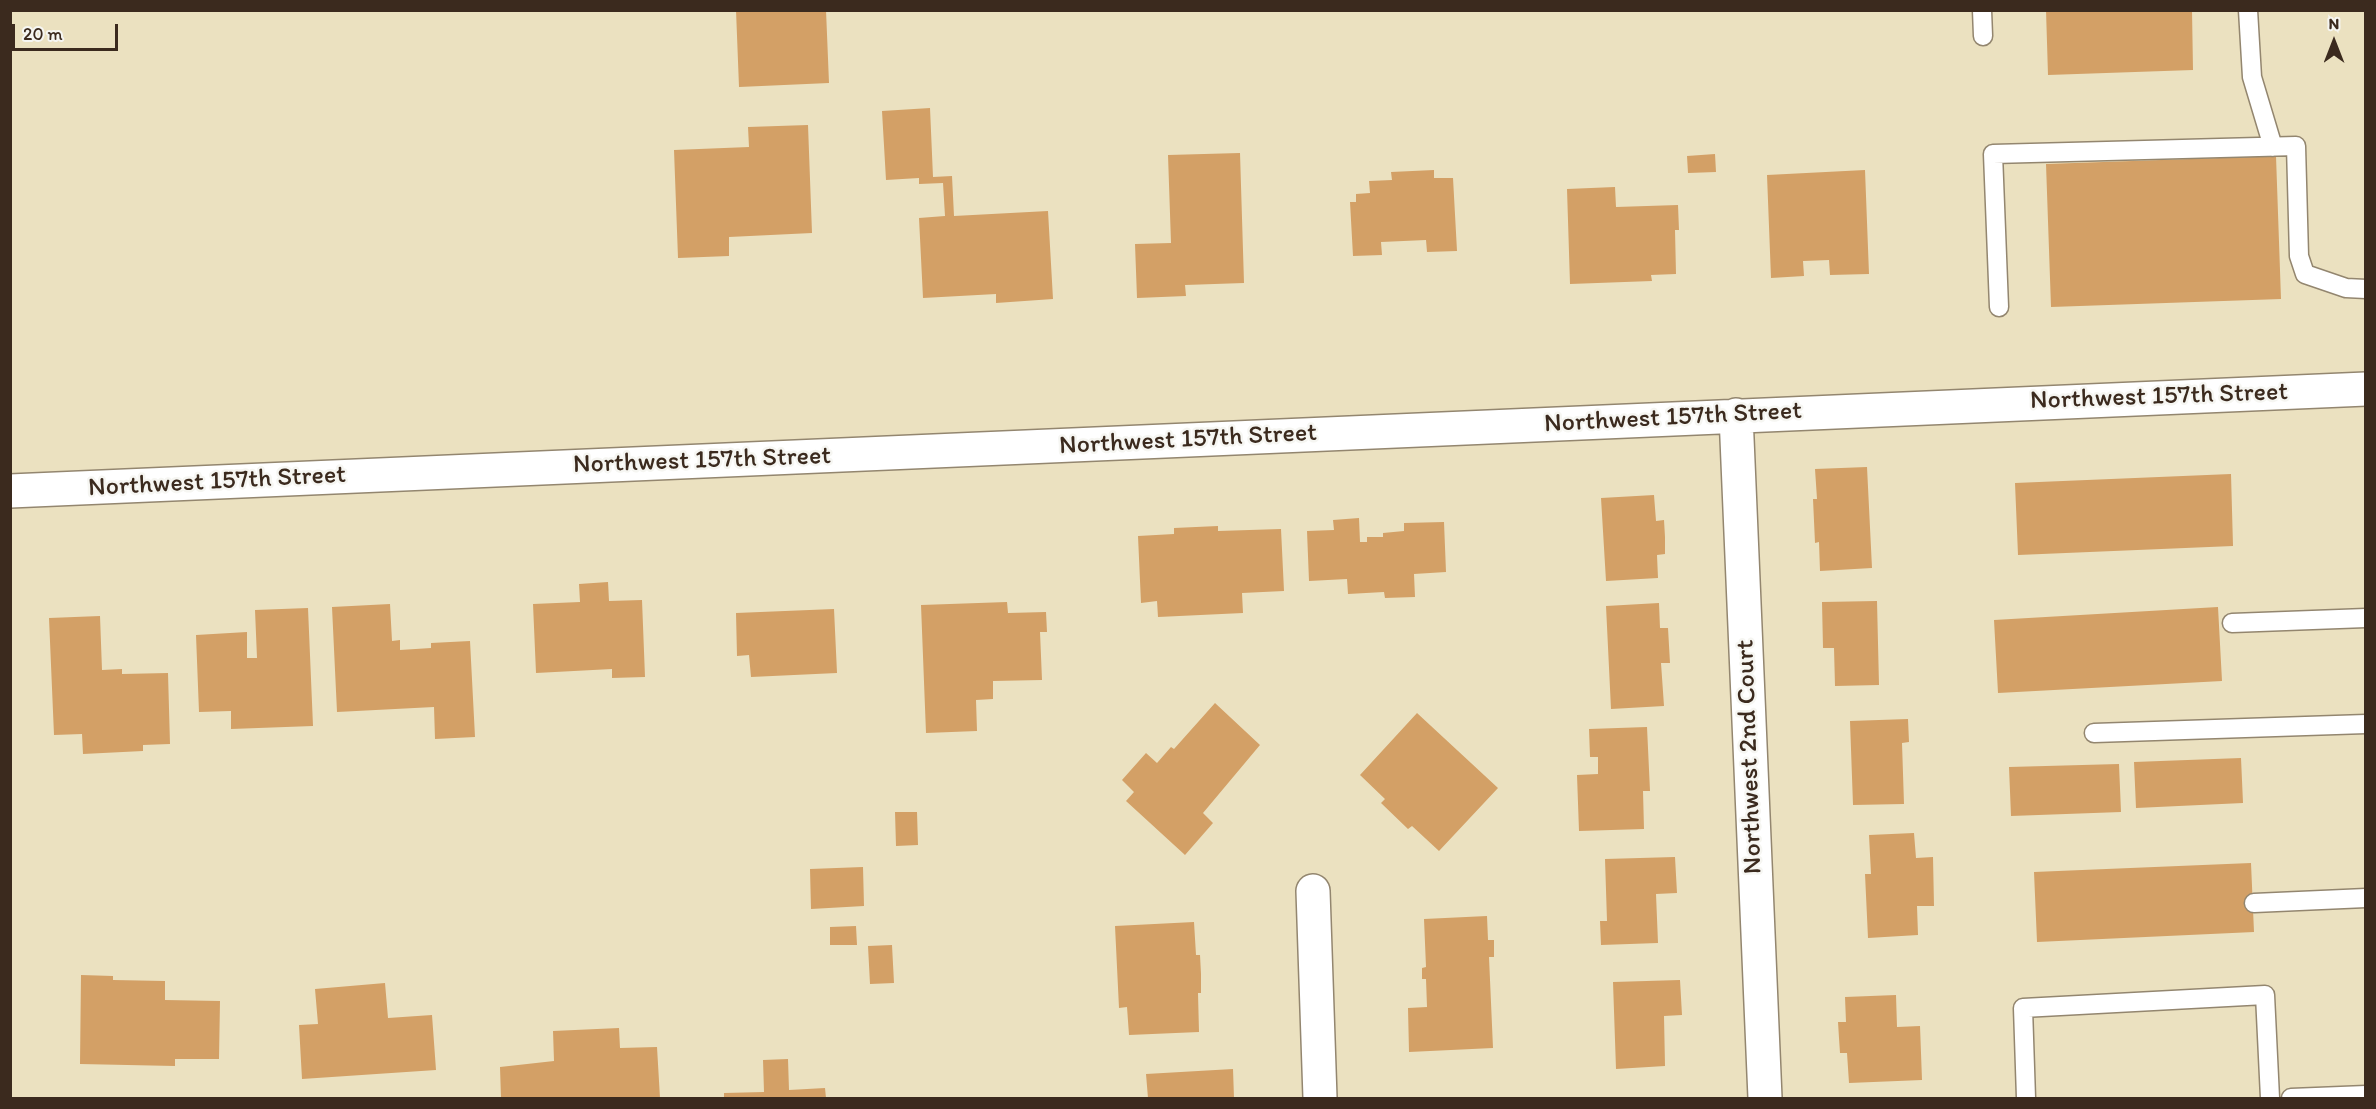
<!DOCTYPE html>
<html>
<head>
<meta charset="utf-8">
<style>
	body { margin:0 }
	#map { position:relative; width:2376px; height:1109px; overflow:hidden; background:#ebe1c0; font-family:Itim,sans-serif }
	canvas { display:block }
	.frame { position:absolute; inset:0; border:12px solid #3b2a1e; pointer-events:none }
	.north { position:absolute; left:2304px; top:12px; width:60px; height:60px; -webkit-text-stroke:4px #f6f6f2; paint-order:stroke; rotate:0deg; font-size:16px; font-weight:700; line-height:24px; text-align:center; color:#3b2a1e }
	.north::after { content:''; display:block; margin:auto; width:21px; height:27px; background:#3b2a1e; clip-path:polygon(50% 0,100% 100%,50% 72%,0 100%) }
	.scale { position:absolute; left:12px; top:24px; width:106px; height:27px; box-sizing:border-box; border:3px solid #3b2a1e; border-top:0; padding-left:8px; font-size:18px; line-height:21px; white-space:nowrap; color:#3b2a1e; -webkit-text-stroke:4px #f6f6f2; paint-order:stroke }
</style>
</head>
<body>
<div id="map">
<canvas width="2376" height="1109"></canvas>
<div class="frame"></div>
<div class="north">N</div>
<div class="scale">20 m</div>
</div>
<script>
const ctx = document.querySelector('canvas').getContext('2d');
ctx.lineJoin = 'round';
function fillPath(path, color) { ctx.fillStyle = color; ctx.fill(path, 'evenodd'); }
const shape = rows => new Path2D(rows.map(r => 'M' + r).join(''));
function trace(path, color, width, dash) { ctx.strokeStyle = color; ctx.lineWidth = width; ctx.lineCap = dash ? 'butt' : 'round'; ctx.setLineDash(dash || []); ctx.stroke(path); }
function label(font, color, halo, rows, align = 'center') {
  ctx.font = font + ' Itim,sans-serif'; ctx.lineWidth = 5; ctx.setLineDash([]); ctx.textBaseline = 'middle'; ctx.strokeStyle = halo; ctx.fillStyle = color; for (const [text, x, y, turn = 0] of rows) {
    ctx.save(); ctx.translate(x, y); ctx.rotate((+turn || 0) * Math.PI / 180); ctx.textAlign = isNaN(turn) ? turn : align; if (halo) ctx.strokeText(text, 0, 0); ctx.fillText(text, 0, 0); ctx.restore();
  }
}
fillPath(shape([
	[736,10,826,10,829,83,739,87],
	[2046,10,2192,10,2193,70,2048,75],
	[930,108,933,177,952,176,954,216,1048,211,1053,299,996,303,996,294,923,298,919,218,945,216,943,183,919,184,919,178,886,180,882,111],
	[808,125,812,233,729,237,729,256,678,258,674,150,749,147,748,127],
	[1240,153,1244,283,1185,285,1186,296,1137,298,1135,244,1171,243,1168,155],
	[1715,154,1716,172,1688,173,1687,156],
	[2276,156,2281,299,2051,307,2046,164],
	[1434,170,1434,178,1453,178,1457,251,1427,252,1426,240,1381,242,1382,255,1353,256,1350,202,1356,202,1356,194,1370,193,1369,181,1392,180,1391,172],
	[1865,170,1869,274,1830,275,1829,260,1803,261,1804,276,1771,278,1767,175],
	[1615,187,1616,207,1678,205,1679,230,1675,230,1676,274,1651,275,1652,281,1570,284,1567,189],
	[1867,467,1872,568,1820,571,1819,542,1815,543,1813,499,1817,499,1815,469],
	[2231,474,2233,546,2018,555,2015,483],
	[1654,495,1656,521,1664,520,1665,537,1665,554,1657,555,1658,578,1606,581,1601,498],
	[1359,518,1360,542,1367,542,1367,537,1383,537,1383,533,1404,531,1404,523,1444,522,1446,572,1414,574,1415,597,1385,598,1384,592,1348,594,1347,579,1309,581,1307,531,1334,530,1333,520],
	[1218,526,1218,531,1281,529,1284,591,1242,593,1243,613,1158,617,1157,601,1141,603,1138,536,1174,534,1174,528],
	[608,582,609,601,642,600,645,677,612,678,612,669,536,673,533,604,580,602,579,584],
	[1877,601,1879,685,1835,686,1834,648,1823,648,1822,602],
	[1007,602,1008,613,1046,612,1047,632,1040,632,1042,680,993,681,993,699,976,700,977,731,926,733,921,605],
	[1659,603,1660,628,1668,628,1670,663,1661,663,1664,706,1611,709,1606,606],
	[390,604,392,641,400,640,400,650,431,648,431,643,470,641,475,737,435,739,434,707,337,712,332,607],
	[2218,607,2222,681,1998,693,1994,620],
	[308,608,313,726,231,729,231,711,199,712,196,635,247,632,247,658,257,658,255,610],
	[834,609,837,673,751,677,749,655,737,656,736,613],
	[100,616,102,670,122,669,122,674,168,673,170,744,143,745,143,751,83,754,82,734,54,735,49,618],
	[1215,703,1260,745,1203,813,1213,823,1185,855,1126,801,1134,792,1122,780,1146,753,1157,763,1171,747,1174,749],
	[1417,713,1498,788,1439,851,1412,826,1408,829,1381,803,1385,799,1360,775],
	[1908,719,1909,742,1902,743,1904,804,1853,805,1850,721],
	[1647,727,1650,791,1643,791,1644,829,1579,831,1577,775,1598,774,1598,757,1590,757,1589,729],
	[2241,758,2243,803,2136,808,2134,762],
	[2119,764,2121,812,2011,816,2009,767],
	[895,812,917,812,918,845,896,846],
	[1914,833,1916,858,1933,857,1934,906,1917,906,1918,935,1868,938,1865,874,1871,874,1869,835],
	[1675,857,1677,893,1656,894,1658,943,1601,945,1600,921,1607,921,1605,859],
	[2251,863,2254,932,2037,942,2034,872],
	[863,867,864,906,811,909,810,869],
	[1487,916,1488,940,1494,940,1494,957,1489,957,1493,1048,1409,1052,1408,1008,1427,1007,1426,979,1422,979,1422,968,1426,967,1424,919],
	[1194,922,1196,955,1200,955,1201,974,1201,993,1198,993,1199,1032,1129,1035,1127,1007,1119,1008,1115,926],
	[856,926,857,945,830,945,830,927],
	[892,945,894,983,870,984,868,946],
	[81,975,113,976,113,980,165,981,165,1000,220,1001,219,1059,175,1059,175,1066,80,1064],
	[1680,980,1682,1015,1664,1016,1665,1066,1616,1069,1613,982],
	[385,983,388,1018,432,1015,436,1070,302,1079,299,1025,318,1024,315,989],
	[1896,995,1897,1027,1920,1026,1922,1080,1849,1083,1847,1053,1840,1053,1839,1038,1838,1022,1846,1022,1845,997],
	[619,1028,620,1048,657,1047,660,1098,501,1098,500,1067,554,1061,553,1031],
	[788,1059,789,1090,825,1088,826,1098,724,1098,724,1093,764,1092,763,1060],
	[1233,1069,1234,1098,1148,1098,1146,1074]
]), '#d3a066');
const service = shape([
	[1982,10,1983,36],
	[2248,10,2252,77,2273,147],
	[1999,307,1993,154,2296,146,2299,256,2305,274,2346,288,2366,289],
	[2232,623,2366,618],
	[2094,733,2366,724],
	[2254,903,2366,898],
	[2026,1098,2023,1008,2265,995,2270,1098],
	[2291,1098,2366,1095]
]);
const minor = shape([
	[1736,415,1765,1098],
	[10,491,2366,389],
	[1313,891,1320,1098]
]);
trace(service, '#93866f', 21);
trace(minor, '#93866f', 36);
trace(service, '#fff', 18);
trace(minor, '#fff', 33);
label('26px', '#3b2a1e', '#f6f6f2', [
	["Northwest 157th Street",2159,397,-2],
	["Northwest 157th Street",1673,418,-3],
	["Northwest 157th Street",1188,440,-3],
	["Northwest 157th Street",702,461,-2],
	["Northwest 157th Street",217,482,-3],
	["Northwest 2nd Court",1750,757,-92]
]);
</script>
</body>
</html>
